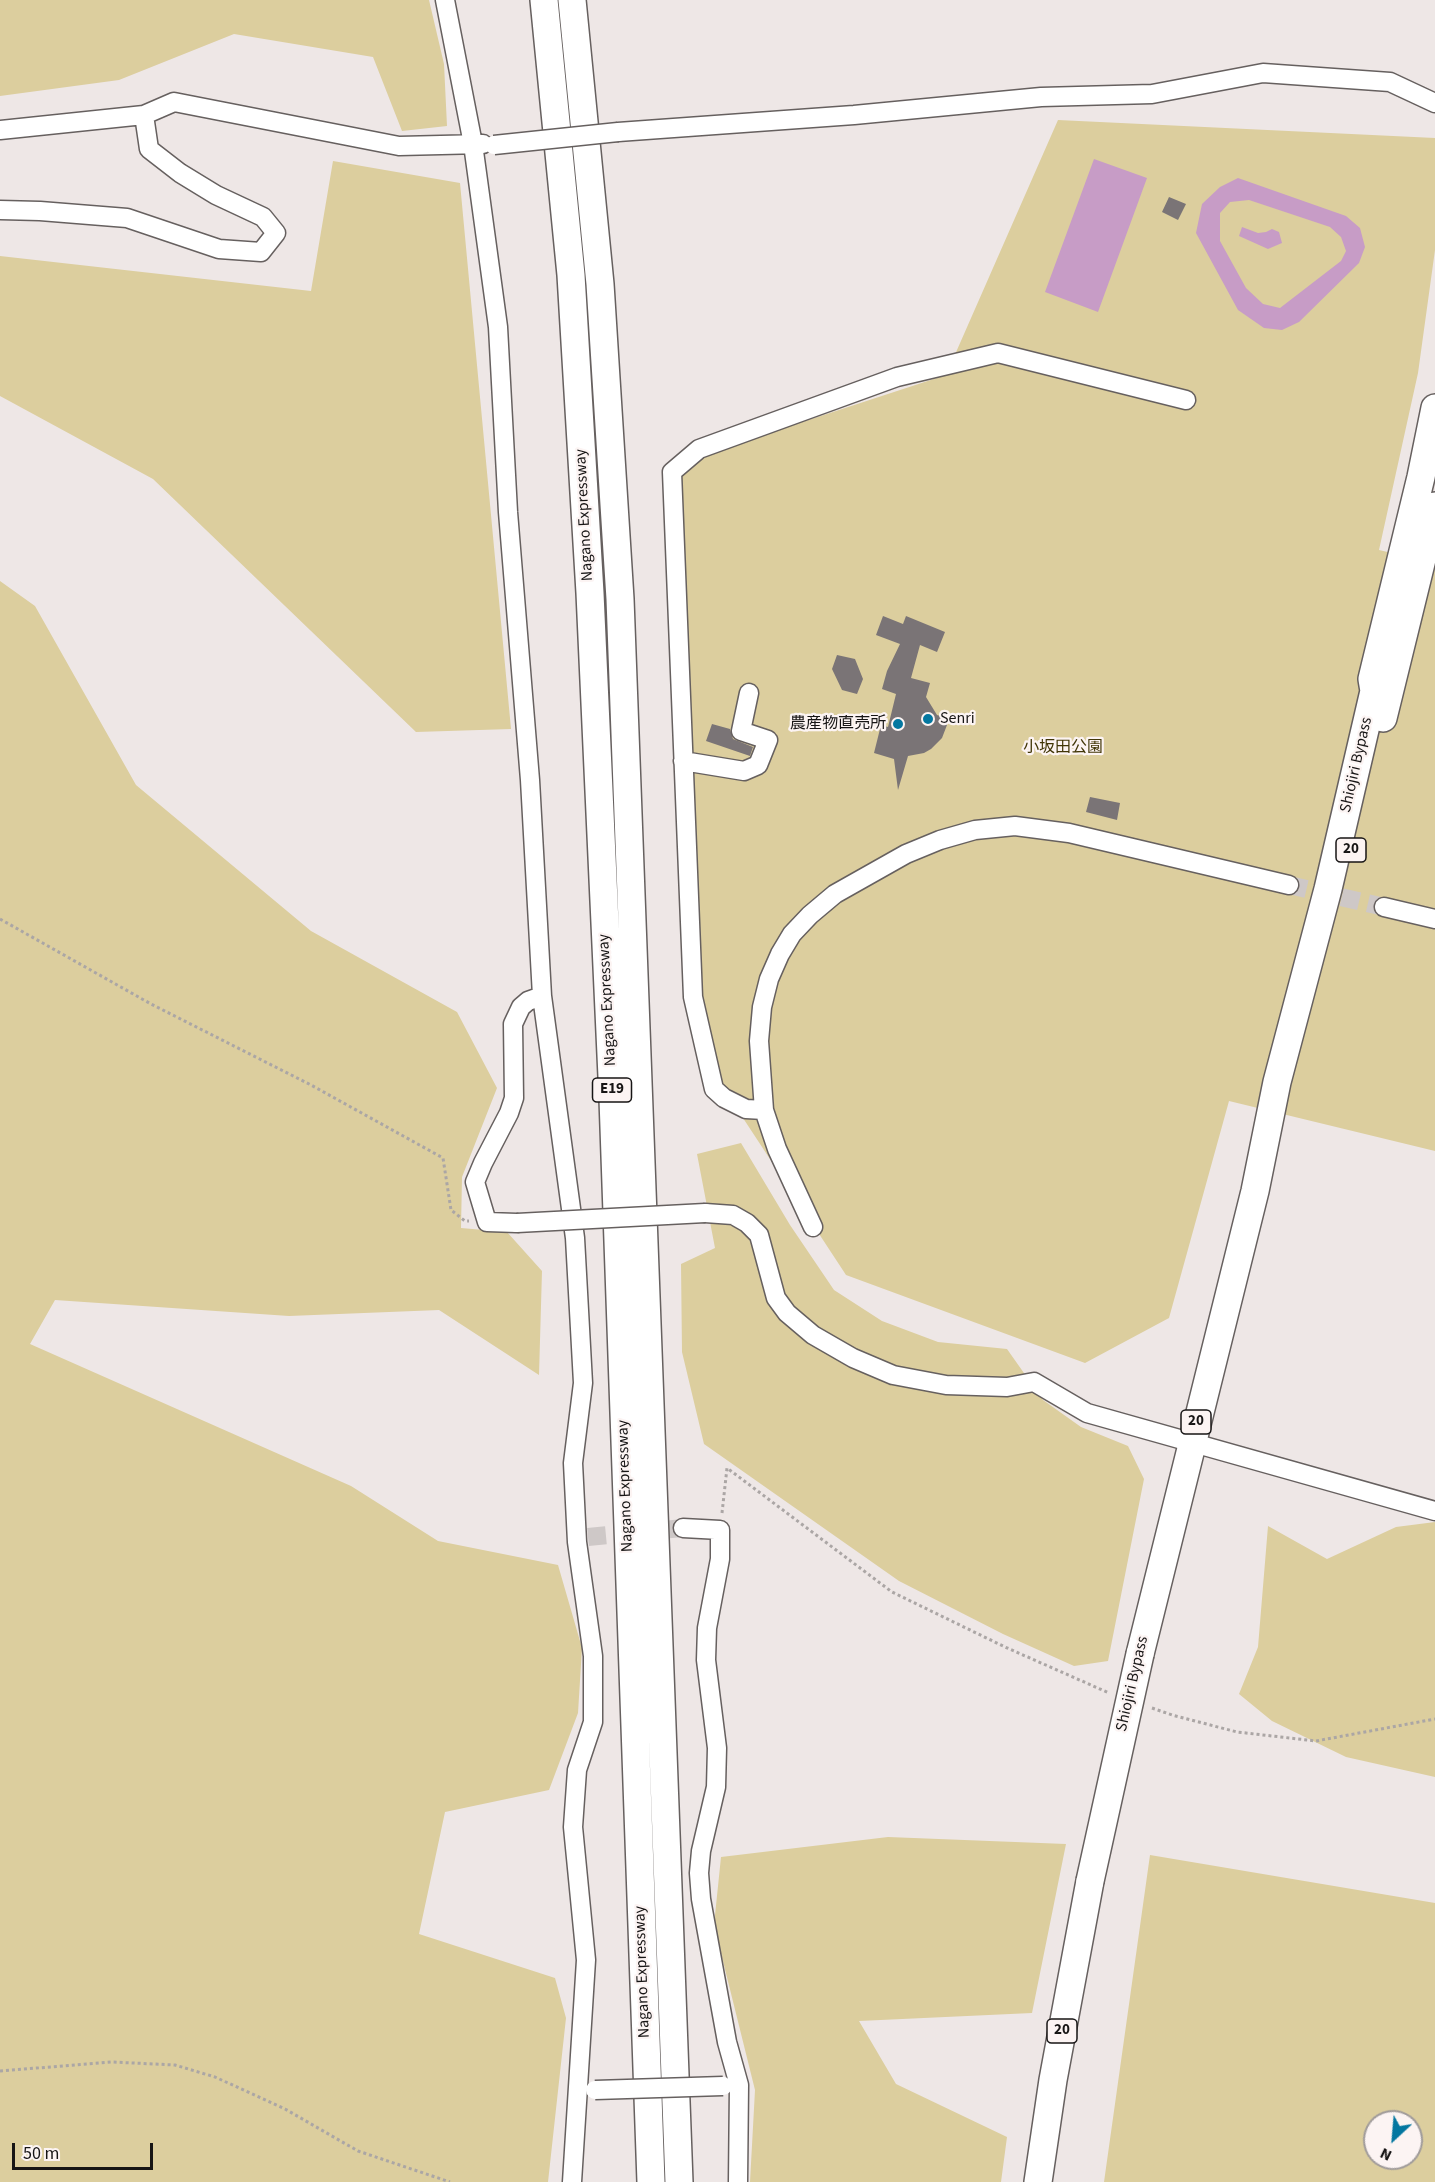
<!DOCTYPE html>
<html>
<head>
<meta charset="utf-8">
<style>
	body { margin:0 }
	#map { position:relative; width:1435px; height:2182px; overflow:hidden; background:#eee7e6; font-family:"Source Sans 3",sans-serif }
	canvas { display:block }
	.north { position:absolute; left:1363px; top:2110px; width:60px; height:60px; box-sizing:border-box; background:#fcf4f3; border:2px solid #a09b9a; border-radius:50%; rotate:206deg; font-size:16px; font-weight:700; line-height:24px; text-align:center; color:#171515 }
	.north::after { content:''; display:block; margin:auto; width:21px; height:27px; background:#0477a0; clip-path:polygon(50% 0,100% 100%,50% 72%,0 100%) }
	.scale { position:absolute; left:12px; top:2143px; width:141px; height:27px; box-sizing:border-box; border:3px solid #171515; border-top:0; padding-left:8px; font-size:18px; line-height:21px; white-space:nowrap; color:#171515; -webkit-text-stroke:4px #fcf4f3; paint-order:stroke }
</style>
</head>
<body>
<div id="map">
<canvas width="1435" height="2182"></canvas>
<div class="north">N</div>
<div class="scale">50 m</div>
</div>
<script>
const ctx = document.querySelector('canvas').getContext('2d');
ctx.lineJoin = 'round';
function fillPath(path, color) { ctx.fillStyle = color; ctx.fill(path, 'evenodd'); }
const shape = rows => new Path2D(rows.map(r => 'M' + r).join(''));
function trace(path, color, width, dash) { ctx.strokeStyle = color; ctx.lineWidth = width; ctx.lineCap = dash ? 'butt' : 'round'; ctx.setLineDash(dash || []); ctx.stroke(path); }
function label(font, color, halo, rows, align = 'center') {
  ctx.font = font + ' "Source Sans 3","Noto Sans JP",sans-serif'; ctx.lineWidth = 4.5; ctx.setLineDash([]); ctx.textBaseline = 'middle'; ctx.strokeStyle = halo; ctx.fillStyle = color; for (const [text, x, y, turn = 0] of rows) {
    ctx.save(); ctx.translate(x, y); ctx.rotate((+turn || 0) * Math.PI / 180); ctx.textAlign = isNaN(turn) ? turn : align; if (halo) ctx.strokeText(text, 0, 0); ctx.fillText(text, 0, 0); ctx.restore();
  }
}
fillPath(shape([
	[0,0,429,0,444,64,447,126,402,131,373,57,234,34,119,80,0,96],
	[1058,120,1435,138,1435,250,1418,373,1379,550,1435,563,1435,1151,1229,1101,1169,1318,1085,1363,846,1275,722,1086,701,990,677,463,946,375],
	[333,161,460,183,511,729,416,732,153,479,0,396,0,256,311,291],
	[0,581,35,606,136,785,311,931,457,1012,497,1088,462,1177,461,1228,507,1232,542,1271,539,1375,439,1310,289,1316,55,1300,30,1344,351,1486,438,1541,558,1565,582,1648,578,1713,549,1790,445,1812,419,1934,555,1978,566,2018,548,2182,0,2182],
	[741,1143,790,1225,834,1290,882,1321,938,1342,1007,1349,1043,1400,1081,1427,1128,1446,1144,1479,1108,1661,1074,1666,1003,1634,899,1581,704,1444,682,1352,681,1264,715,1248,697,1154],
	[1435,1522,1435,1777,1346,1757,1272,1721,1239,1694,1258,1647,1268,1526,1327,1559,1396,1527],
	[888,1837,1066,1844,1032,2013,859,2021,896,2084,1007,2137,1001,2182,750,2182,755,2090,714,1925,721,1857],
	[1150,1855,1435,1903,1435,2182,1104,2182],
	[1375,2122,1411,2122,1411,2158,1375,2158]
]), '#dcce9e');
fillPath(shape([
	[1094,159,1147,178,1098,312,1045,292],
	[1238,178,1346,216,1360,228,1365,247,1359,263,1299,322,1282,330,1264,328,1238,310,1196,233,1202,204,1220,187],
	[1249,200,1330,227,1341,237,1346,251,1341,261,1280,308,1263,304,1246,288,1220,241,1220,213,1230,202],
	[1242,227,1258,233,1266,232,1272,229,1279,232,1282,243,1268,249,1239,236]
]), '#c79cc6');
fillPath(shape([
	[1169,197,1186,204,1178,220,1162,212],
	[883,616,903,624,906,616,945,632,937,652,920,645,911,678,930,683,926,697,937,715,947,718,947,725,942,738,931,749,924,753,908,756,898,790,894,759,874,753,881,725,888,727,896,694,882,689,887,671,900,644,876,635],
	[837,655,855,659,863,679,857,694,842,690,832,669],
	[712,724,730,729,733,739,753,747,750,756,706,741],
	[1090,797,1120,803,1117,820,1086,812]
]), '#7a7476');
trace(shape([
	[1289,885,1384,907],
	[588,1537,683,1528]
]), '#cec8c7', 18, [18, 9]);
const minor = shape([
	[445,0,473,144,498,327,508,512,530,780,542,996,575,1238,583,1383,573,1463,577,1542,593,1656,593,1722,577,1770,573,1827,586,1960,572,2182],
	[0,130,144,115],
	[618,132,854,115,1041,97,1152,94,1263,73,1390,82,1435,103],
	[0,210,40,211,127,218,219,249,261,252,276,233,263,217,216,195,180,173,149,149,144,115,174,102,399,146,483,144],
	[683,761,744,771,758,765,768,740,741,731,749,693],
	[1384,907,1435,919],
	[764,1110,746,1109,724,1098,714,1089,693,997,672,472,699,449,897,377,998,353,1186,400],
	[705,1213,733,1215,747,1223,759,1235,776,1298,787,1313,813,1335,853,1358,893,1375,946,1385,1007,1387,1034,1382,1087,1413,1435,1511],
	[517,1223,487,1222,475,1182,483,1163,509,1113,514,1098,513,1024,521,1007,528,1001,542,996],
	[813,1227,777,1149,764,1110,759,1041,762,1007,769,979,780,954,792,934,810,915,835,894,906,854,940,840,975,830,1015,826,1069,833,1289,885],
	[683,1528,720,1530,720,1559,707,1628,706,1660,717,1748,716,1787,701,1851,699,1873,701,1899,727,2042,739,2085,738,2182]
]);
const highway = shape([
	[544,0,571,275,590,593,613,1099,651,2182],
	[572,0,600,284,620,599,679,2182],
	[1383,718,1435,506],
	[1140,1654,1255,1191,1277,1082,1328,889,1374,691,1372,679,1421,477,1435,408],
	[1038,2182,1053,2080,1090,1881]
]);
trace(minor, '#66605f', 21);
trace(highway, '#66605f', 30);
trace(shape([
	[0,919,151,1004,311,1085,443,1158,451,1210,465,1221,469,1221],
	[722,1513,727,1468,892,1592,1005,1647,1109,1693],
	[1152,1708,1172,1715,1237,1732,1316,1741,1435,1719],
	[0,2071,112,2062,175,2065,215,2077,285,2109,358,2151,450,2182]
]), '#aba6a5', 3, [3, 3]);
trace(minor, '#fff', 18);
trace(highway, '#fff', 27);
const minorBridge = shape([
	[494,145,618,132],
	[517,1223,705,1213],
	[595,2090,723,2086]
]);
const highwayBridge = shape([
	[1090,1881,1140,1654]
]);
trace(minorBridge, '#66605f', 21, []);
trace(highwayBridge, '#66605f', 30, []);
trace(minorBridge, '#fff', 18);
trace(highwayBridge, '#fff', 27);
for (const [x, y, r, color] of [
	[928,719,6,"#0477a0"],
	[898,724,6,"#0477a0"]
]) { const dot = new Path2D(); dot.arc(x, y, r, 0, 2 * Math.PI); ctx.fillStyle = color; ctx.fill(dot); trace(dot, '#fcf4f3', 2); }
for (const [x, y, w] of [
	[1351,850,30],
	[612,1090,39],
	[1196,1422,30],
	[1062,2031,30]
]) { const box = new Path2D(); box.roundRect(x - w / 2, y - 12, w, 24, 4.5); ctx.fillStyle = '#fcf4f3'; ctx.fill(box); trace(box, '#171515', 1.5); }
label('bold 15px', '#171515', null, [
	["20",1351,850],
	["E19",612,1090],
	["20",1196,1422],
	["20",1062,2031]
]);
label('16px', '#171515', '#fcf4f3', [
	["Nagano Expressway",585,515,-93],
	["Shiojiri Bypass",1357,765,-77],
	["Nagano Expressway",608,1000,-93],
	["Nagano Expressway",626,1486,-92],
	["Shiojiri Bypass",1133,1684,-77],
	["Nagano Expressway",643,1972,-92]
]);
label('16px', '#171515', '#fcf4f3', [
	["Senri",940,719],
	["農産物直売所",886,724,"right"]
], 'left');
label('16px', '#413607', '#fcf4f3', [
	["小坂田公園",1063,748]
]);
</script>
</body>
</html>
